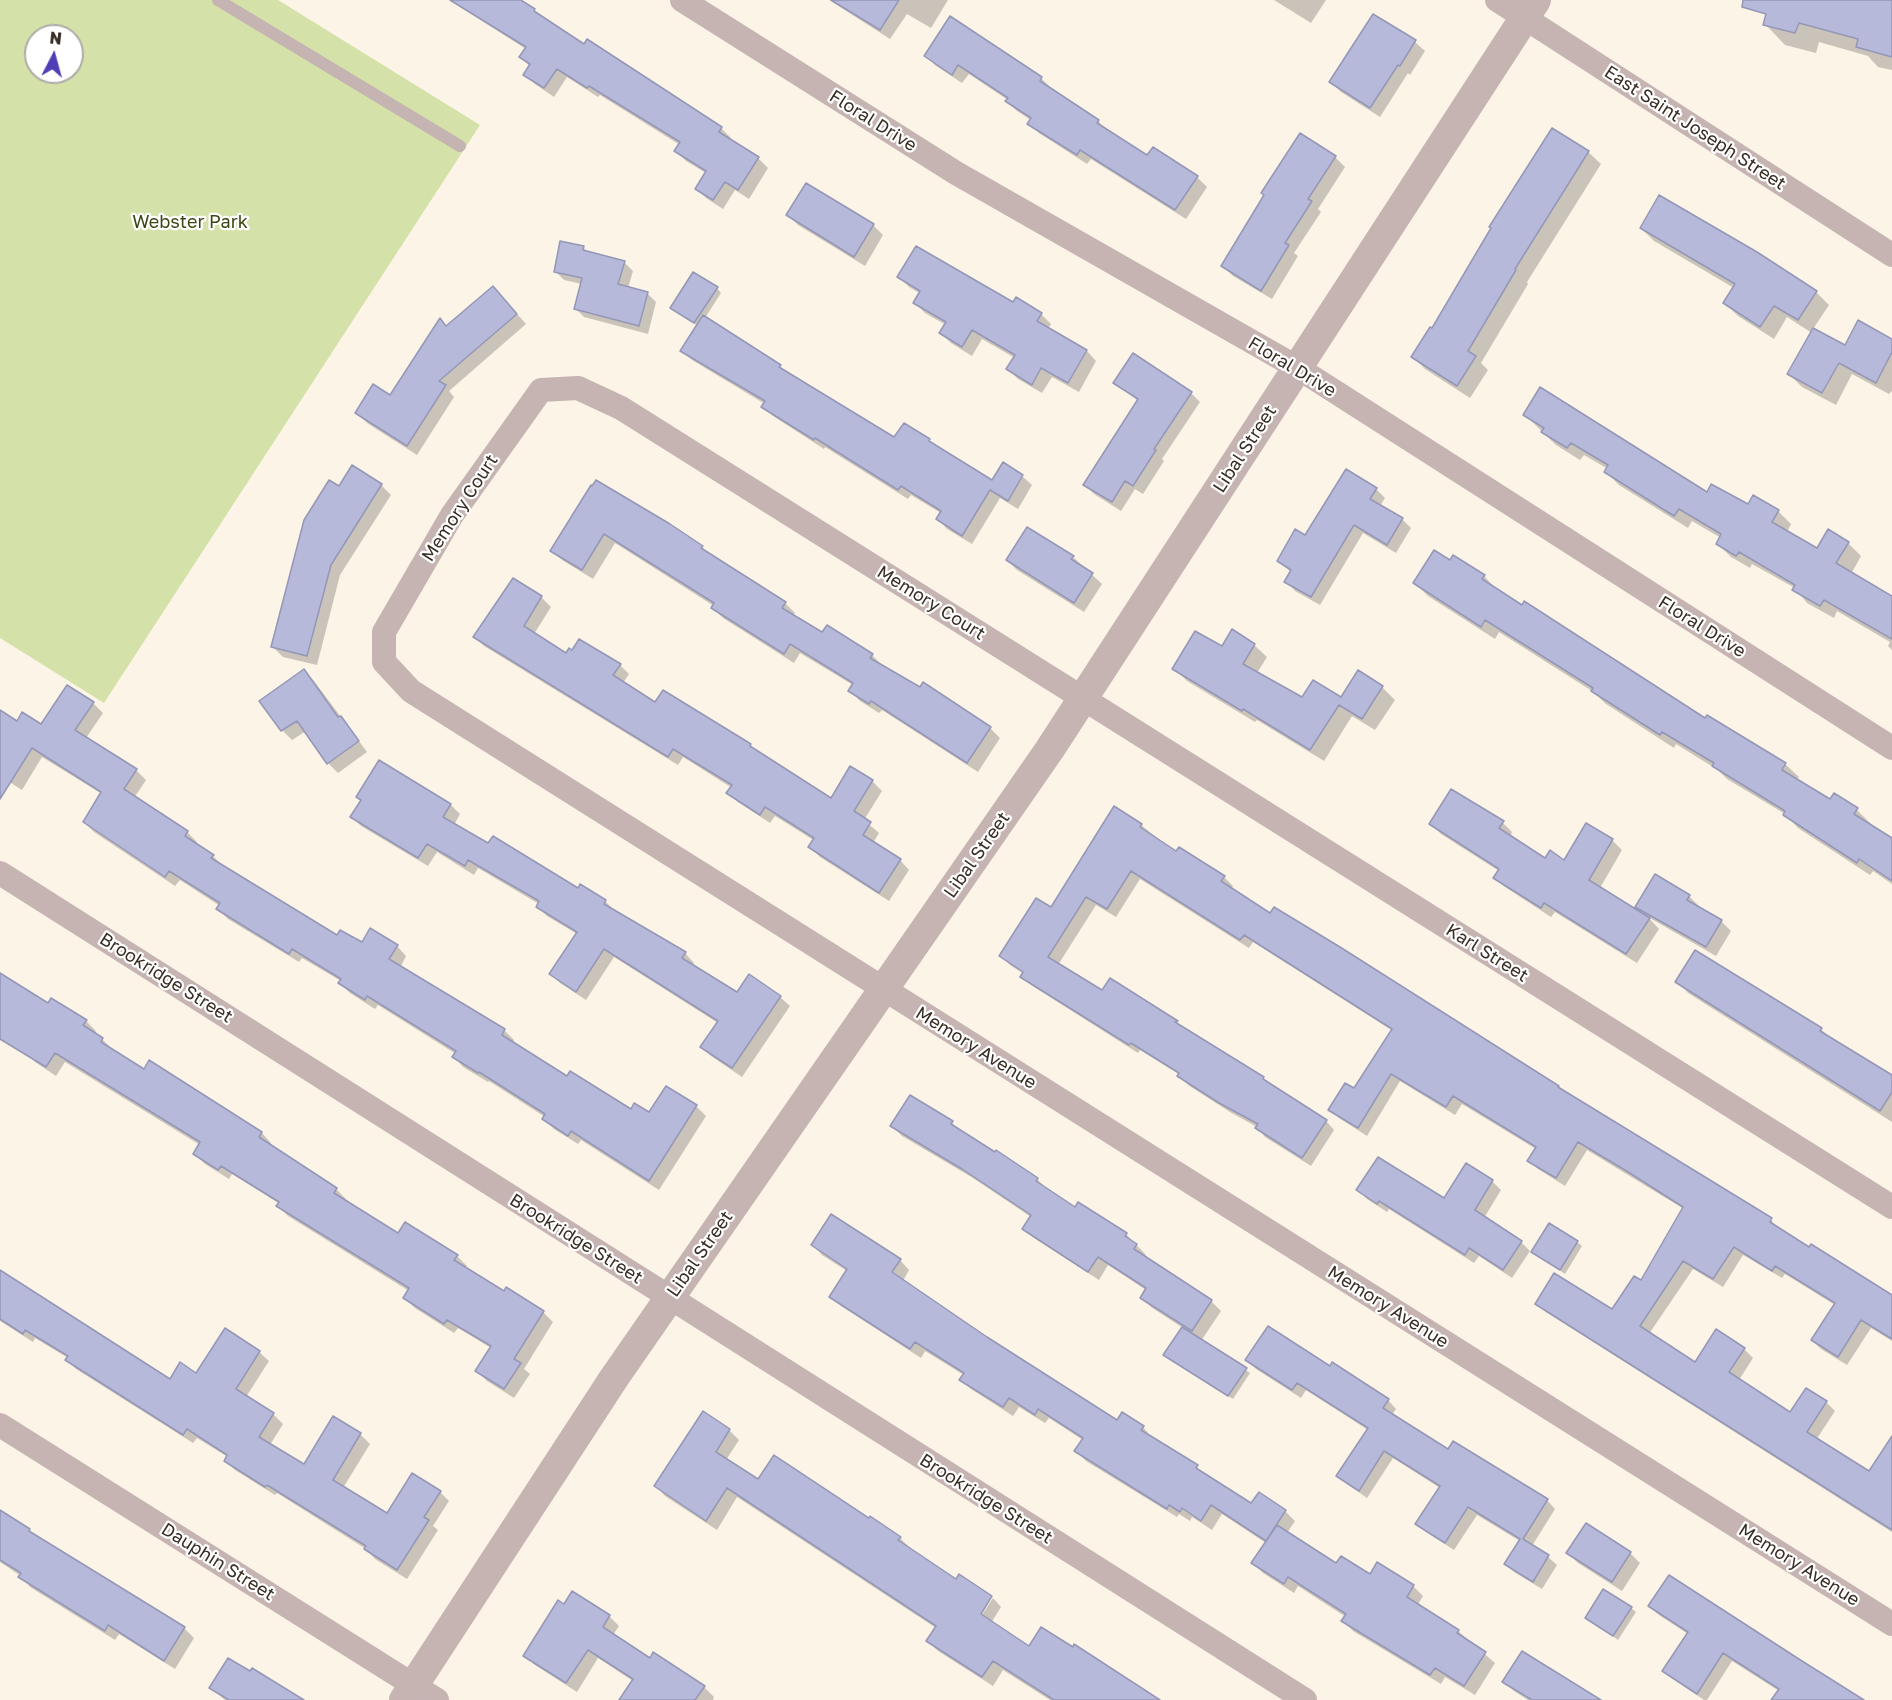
<!DOCTYPE html>
<html>
<head>
<meta charset="utf-8">
<style>
	body { margin:0 }
	#map { position:relative; width:1892px; height:1700px; overflow:hidden; background:#fdf4e8; font-family:"Golos Text",sans-serif }
	canvas { display:block }
	.north { position:absolute; left:24px; top:24px; width:60px; height:60px; box-sizing:border-box; background:#fff; border:2px solid #afaba7; border-radius:50%; rotate:6deg; font-size:16px; font-weight:700; line-height:24px; text-align:center; color:#382e24 }
	.north::after { content:''; display:block; margin:auto; width:21px; height:27px; background:#4e3fb6; clip-path:polygon(50% 0,100% 100%,50% 72%,0 100%) }
</style>
</head>
<body>
<div id="map">
<canvas width="1892" height="1700"></canvas>
<div class="north">N</div>
</div>
<script>
const ctx = document.querySelector('canvas').getContext('2d');
ctx.lineJoin = 'round';
function fillPath(path, color) { ctx.fillStyle = color; ctx.fill(path, 'evenodd'); }
const shape = rows => new Path2D(rows.map(r => 'M' + r).join(''));
function trace(path, color, width, dash) { ctx.strokeStyle = color; ctx.lineWidth = width; ctx.lineCap = dash ? 'butt' : 'round'; ctx.setLineDash(dash || []); ctx.stroke(path); }
function label(font, color, halo, rows, align = 'center') {
  ctx.font = font + ' "Golos Text",sans-serif'; ctx.lineWidth = 4.5; ctx.setLineDash([]); ctx.textBaseline = 'middle'; ctx.strokeStyle = halo; ctx.fillStyle = color; for (const [text, x, y, turn = 0] of rows) {
    ctx.save(); ctx.translate(x, y); ctx.rotate((+turn || 0) * Math.PI / 180); ctx.textAlign = isNaN(turn) ? turn : align; if (halo) ctx.strokeText(text, 0, 0); ctx.fillText(text, 0, 0); ctx.restore();
  }
}
fillPath(shape([
	[0,0,278,0,480,125,104,703,0,638],
	[36,36,72,36,72,72,36,72]
]), '#d4e2aa');
fillPath(shape([
	[449,0,518,0,585,46,721,128,731,138,730,140,758,158,768,168,749,199,735,190,723,209,706,198,697,189,706,173,686,161,676,151,680,145,600,95,598,97,567,77,554,97,535,84,525,74,530,67,521,57,526,49],
	[829,0,948,0,931,28,907,14,890,39],
	[1274,0,1326,0,1311,23],
	[1771,0,1892,0,1892,70,1878,67,1868,56,1819,42,1816,53,1785,45,1765,24],
	[1374,16,1415,42,1425,51,1410,75,1408,73,1380,117,1341,92,1331,82],
	[926,56,1041,78,1051,88,1050,90,1098,121,1108,131,1148,157,1197,177,1207,187,1186,219,1091,159,1087,164,1039,133,1029,124,1031,120,1017,111,1007,101,1008,100,969,74,962,83,936,66],
	[1588,152,1601,164,1527,282,1528,284,1481,363,1488,370,1470,398,1425,369,1413,357,1432,330],
	[1335,157,1345,167,1318,209,1321,212,1294,253,1298,256,1272,299,1233,276,1223,266],
	[806,185,873,225,883,235,865,266,798,225,788,215],
	[1641,228,1816,292,1829,305,1813,329,1845,347,1892,340,1892,391,1889,394,1852,374,1836,405,1802,387,1789,374,1812,333,1787,317,1774,339,1738,316,1725,303,1734,288,1654,241],
	[583,248,589,253,624,262,633,271,628,288,647,293,656,302,648,334,584,317,575,308,582,284,564,280,555,271],
	[899,277,1013,304,1041,314,1051,324,1048,329,1087,351,1096,361,1079,392,1052,377,1042,393,1018,379,1008,369,1015,358,982,339,972,356,951,343,941,333,946,325,925,313,915,303,921,294,909,287],
	[717,288,721,293,705,318,780,366,788,374,895,439,904,425,993,482,1022,476,1032,485,1018,509,1000,498,972,544,947,529,938,519,941,513,911,495,908,499,825,447,824,449,773,416,763,407,765,404,692,360,682,351,698,326,677,312],
	[503,298,526,324,449,391,454,397,417,455,367,423,357,413,391,397,447,327],
	[1115,382,1191,393,1200,402,1162,459,1164,461,1143,494,1135,489,1121,511,1094,494,1085,485,1138,401],
	[1525,415,1707,494,1749,506,1778,511,1791,524,1787,532,1818,550,1848,543,1861,556,1851,574,1892,601,1892,650,1888,646,1890,642,1837,611,1834,618,1807,603,1795,588,1752,564,1750,568,1731,557,1718,544,1721,538,1692,521,1688,528,1619,485,1606,472,1608,469,1584,455,1580,460,1556,445],
	[381,485,391,495,340,575,317,665,283,657,273,647,339,488],
	[591,487,702,547,712,557,785,603,795,613,793,616,823,634,872,655,882,665,920,689,924,684,990,728,1000,738,978,772,882,710,879,713,860,701,850,691,853,685,800,653,794,663,723,618,713,608,714,606,615,543,593,579,562,560,552,550],
	[1376,489,1385,498,1380,506,1402,519,1411,528,1396,553,1363,533,1320,605,1295,591,1286,581,1291,572,1278,561,1306,537],
	[1073,557,1102,584,1084,612,1017,570,1007,560],
	[1451,562,1484,576,1497,590,1706,720,1708,717,1785,764,1799,777,1797,780,1830,801,1834,795,1857,810,1870,823,1869,825,1892,840,1892,884,1873,871,1870,875,1798,828,1785,814,1727,779,1718,770,1676,744,1674,748,1606,704,1592,691,1499,632,1495,639,1428,596,1415,583],
	[514,580,541,597,551,607,534,634,566,655,620,665,629,674,623,683,656,704,663,692,750,746,758,753,831,800,851,769,872,781,882,791,864,820,879,833,873,843,900,860,909,870,889,901,820,857,810,847,815,841,775,816,770,823,738,802,728,793,732,788,683,757,678,765,484,646,475,637],
	[1254,645,1267,657,1257,673,1303,699,1341,699,1382,687,1395,700,1375,730,1352,716,1324,761,1257,720,1255,722,1187,681,1174,668,1222,648],
	[304,671,314,681,367,752,338,773,328,763,306,731,292,740,282,730,261,701],
	[93,703,103,713,86,738,136,770,146,780,134,798,187,832,197,842,195,845,213,856,223,866,338,937,362,944,397,946,406,956,400,968,505,1031,514,1040,513,1043,567,1078,631,1111,649,1114,696,1106,706,1116,659,1190,581,1140,578,1144,554,1129,544,1119,545,1117,489,1081,488,1082,463,1067,454,1057,456,1054,378,1005,375,1009,350,993,340,983,341,981,302,958,299,962,228,919,218,909,220,906,180,880,175,886,94,832,84,822,102,794,42,757,22,790,0,776,0,712,17,723,41,726],
	[380,762,451,805,460,814,454,825,489,846,578,890,581,886,605,901,615,911,685,953,694,963,692,966,738,994,780,997,790,1006,742,1077,711,1056,702,1047,718,1023,614,957,586,1000,560,983,551,974,577,934,547,916,538,907,539,904,478,868,474,875,437,852,428,866,361,826,352,817,362,801],
	[1503,823,1512,832,1510,837,1546,860,1565,862,1612,840,1622,850,1600,888,1647,916,1637,907,1655,876,1689,896,1699,906,1698,908,1721,921,1731,931,1716,956,1648,917,1659,929,1637,963,1555,912,1551,917,1505,887,1495,878,1499,871,1441,834,1431,824],
	[1141,825,1176,853,1224,877,1233,886,1231,889,1271,915,1558,1087,1563,1092,1771,1220,1779,1230,1892,1297,1892,1341,1871,1328,1847,1365,1821,1349,1812,1340,1835,1305,1785,1274,1782,1278,1743,1255,1723,1287,1693,1269,1649,1334,1695,1364,1744,1349,1753,1358,1739,1380,1790,1415,1807,1390,1826,1402,1835,1411,1816,1440,1870,1473,1892,1439,1892,1532,1546,1312,1537,1303,1612,1311,1641,1282,1684,1209,1587,1150,1565,1186,1538,1169,1529,1160,1536,1149,1462,1104,1455,1115,1400,1081,1367,1136,1339,1118,1330,1109,1355,1090,1393,1031,1253,942,1249,948,1140,879,1116,917,1096,905,1058,965,1103,992,1110,980,1263,1078,1272,1087,1326,1121,1334,1130,1311,1166,1265,1137,1257,1127,1230,1112,1188,1085,1180,1075,1140,1050,1138,1053,1031,985,1022,977,1024,974,1010,965,1001,956],
	[0,975,48,1005,86,1021,96,1031,94,1034,102,1039,112,1049,111,1050,144,1071,197,1091,262,1133,271,1143,269,1146,336,1189,346,1199,345,1201,399,1235,457,1256,467,1266,465,1269,504,1293,543,1312,553,1322,524,1369,530,1374,514,1398,487,1381,477,1371,491,1348,458,1328,454,1333,415,1308,405,1298,409,1291,288,1216,278,1206,280,1204,232,1174,229,1179,205,1164,195,1154,200,1145,65,1062,56,1076,35,1062,0,1024],
	[1677,981,1821,1029,1831,1039,1892,1077,1892,1122,1688,993],
	[952,1123,962,1133,1037,1179,1047,1189,1075,1209,1126,1234,1146,1255,1144,1257,1211,1301,1221,1311,1201,1341,1250,1373,1233,1399,1165,1355,1183,1328,1151,1307,1141,1297,1146,1290,1108,1265,1099,1280,1034,1238,1024,1229,1031,1217,973,1178,902,1136,892,1126],
	[1492,1181,1501,1190,1484,1218,1521,1242,1530,1251,1512,1278,1479,1256,1474,1263,1389,1209,1387,1212,1367,1199,1358,1190,1444,1200],
	[1577,1242,1582,1246,1565,1274,1533,1252],
	[813,1245,900,1260,909,1270,903,1281,986,1338,1118,1422,1143,1427,1152,1438,1252,1505,1259,1494,1285,1511,1295,1521,1287,1533,1337,1565,1413,1586,1423,1596,1417,1606,1458,1631,1495,1663,1475,1695,1445,1677,1441,1684,1353,1631,1343,1621,1346,1617,1298,1586,1294,1593,1263,1573,1253,1563,1266,1543,1222,1514,1212,1530,1192,1517,1190,1521,1179,1514,1177,1517,1086,1461,1076,1451,1083,1440,1049,1418,1045,1423,1019,1407,1013,1416,971,1389,961,1379,964,1375,925,1351,921,1358,841,1306,831,1296,847,1271,822,1255],
	[0,1273,170,1381,197,1375,259,1352,269,1361,246,1397,273,1414,283,1424,270,1445,304,1466,360,1434,370,1444,343,1488,387,1515,440,1492,449,1501,433,1526,438,1530,407,1579,375,1559,366,1549,277,1493,275,1495,235,1470,225,1460,228,1457,197,1438,193,1443,76,1369,67,1360,68,1358,35,1338,33,1342,0,1321],
	[1247,1360,1330,1368,1388,1400,1396,1409,1392,1415,1448,1451,1547,1500,1555,1509,1532,1546,1548,1557,1557,1565,1542,1589,1514,1572,1506,1564,1520,1541,1477,1515,1454,1550,1426,1532,1417,1524,1440,1488,1393,1458,1367,1498,1347,1484,1338,1476,1368,1430,1306,1390,1301,1398,1256,1369],
	[704,1413,729,1430,739,1440,726,1460,758,1481,870,1520,900,1538,910,1548,909,1549,957,1581,960,1577,991,1597,976,1620,978,1621,993,1598,1001,1607,991,1623,1030,1648,1157,1700,1050,1700,1003,1670,993,1686,938,1651,928,1641,936,1628,737,1497,717,1530,665,1496,656,1486],
	[0,1512,35,1536,184,1628,194,1638,175,1669,119,1634,115,1640,30,1587,21,1576,0,1562],
	[1586,1525,1630,1553,1640,1563,1622,1591,1578,1563,1568,1553],
	[564,1606,609,1616,619,1626,613,1635,650,1660,704,1687,714,1697,713,1700,621,1700,633,1681,598,1658,577,1692,535,1665,525,1655],
	[1650,1606,1862,1700,1773,1700,1779,1691,1732,1661,1707,1700,1704,1700,1673,1679,1664,1671,1688,1634,1659,1615],
	[1631,1608,1636,1612,1618,1640,1587,1618],
	[1504,1682,1594,1700,1528,1700,1514,1691],
	[211,1688,296,1700,225,1700]
]), '#0003');
const building = shape([
	[450,0,521,0,535,9,534,11,584,44,587,39,722,127,719,132,759,157,738,190,725,182,713,200,695,189,706,171,674,151,680,142,589,86,587,88,557,69,544,88,523,75,530,64,519,57,526,47,450,0],
	[831,0,899,0,880,30,831,0],
	[1743,0,1892,0,1892,57,1856,47,1858,39,1799,23,1795,33,1763,25,1766,14,1742,7,1743,0],
	[1373,14,1416,40,1400,66,1398,65,1370,108,1329,82,1373,14],
	[950,16,1042,77,1040,81,1099,120,1097,123,1147,155,1153,147,1198,176,1175,210,1080,150,1077,155,1027,124,1031,118,1005,101,1008,98,958,65,952,75,924,56,950,16],
	[1552,128,1589,151,1515,269,1516,270,1468,351,1476,356,1457,386,1411,357,1430,327,1432,328,1491,228,1489,227,1552,128],
	[1300,133,1336,156,1308,199,1312,201,1285,243,1289,245,1261,291,1221,266,1264,195,1261,193,1300,133],
	[806,183,874,224,854,257,786,215,806,183],
	[1659,195,1757,252,1817,291,1798,320,1774,306,1760,327,1723,303,1735,284,1640,228,1659,195],
	[560,241,584,246,583,250,625,261,618,284,648,292,639,326,574,309,582,278,554,272,560,241],
	[916,246,1013,302,1016,297,1042,313,1037,321,1087,350,1068,383,1041,368,1032,385,1006,369,1015,355,972,330,962,347,939,333,946,322,913,303,920,291,897,277,916,246],
	[693,272,718,287,694,323,670,308,693,272],
	[493,286,517,314,439,381,446,385,407,446,355,413,373,384,390,395,440,318,446,326,493,286],
	[703,315,781,365,779,367,894,437,904,423,930,439,929,441,992,480,1003,462,1023,475,1008,501,990,490,962,536,936,519,941,511,901,486,898,490,815,438,814,440,761,407,765,401,680,351,703,315],
	[1858,320,1892,339,1892,352,1876,383,1839,363,1822,393,1787,374,1813,328,1845,345,1858,320],
	[1133,353,1192,392,1154,449,1156,450,1133,486,1125,481,1112,502,1083,485,1138,399,1113,383,1133,353],
	[1540,387,1707,492,1711,484,1748,504,1753,495,1779,510,1772,522,1817,548,1828,529,1849,542,1836,563,1892,596,1892,639,1824,600,1820,606,1792,590,1795,585,1739,552,1736,556,1716,544,1721,534,1679,509,1674,516,1604,472,1608,465,1571,443,1567,448,1541,432,1544,428,1523,415,1540,387],
	[352,465,382,484,331,565,307,656,271,647,304,520,329,480,339,486,352,465],
	[1346,469,1377,488,1370,499,1403,518,1387,545,1354,525,1311,597,1284,582,1291,570,1277,561,1295,529,1305,535,1346,469],
	[596,480,670,524,703,546,701,548,786,602,782,608,822,632,827,625,873,654,870,658,920,687,923,682,991,727,967,763,871,701,869,704,848,691,853,683,790,644,784,654,711,608,714,603,604,534,582,570,550,551,591,485,592,486,596,480],
	[1027,527,1074,556,1071,559,1093,573,1074,603,1006,560,1027,527],
	[1434,550,1450,560,1453,555,1485,575,1482,579,1522,605,1524,601,1705,718,1707,715,1786,763,1782,770,1830,799,1834,793,1858,808,1854,814,1892,838,1892,881,1859,859,1857,863,1783,815,1785,811,1712,766,1714,763,1662,732,1660,735,1591,691,1593,688,1485,620,1481,627,1413,583,1434,550],
	[513,578,542,596,524,626,566,653,569,648,572,650,579,639,621,664,613,675,655,702,663,690,751,744,750,746,831,798,850,766,873,780,854,811,871,822,863,835,901,859,879,893,808,847,814,838,765,807,760,815,726,793,732,785,673,749,668,757,473,637,513,578],
	[1232,629,1255,644,1243,664,1302,697,1313,680,1341,697,1358,670,1383,686,1362,719,1339,705,1310,750,1243,709,1242,711,1172,669,1195,631,1222,646,1232,629],
	[304,669,338,717,341,716,359,741,327,764,297,721,281,731,259,701,304,669],
	[67,685,94,702,75,730,137,769,124,789,188,831,185,836,214,855,211,858,337,935,340,930,362,942,370,928,398,945,389,959,505,1029,502,1035,567,1076,570,1071,631,1109,634,1103,649,1112,666,1086,697,1105,649,1181,571,1131,568,1136,542,1119,545,1114,479,1072,478,1073,452,1057,456,1051,367,996,365,1000,338,983,341,979,292,949,289,954,216,909,220,903,169,871,165,877,83,822,101,792,32,748,0,799,0,710,17,721,22,712,41,724,67,685],
	[379,760,451,804,443,817,488,843,493,836,578,888,580,884,606,900,604,904,686,952,682,958,737,992,749,974,781,996,732,1068,700,1047,718,1021,604,949,576,992,549,974,577,932,536,907,539,901,468,860,465,866,427,844,418,858,350,817,361,800,356,797,379,760],
	[1451,789,1504,821,1499,828,1545,858,1550,850,1564,860,1586,823,1613,839,1589,880,1650,918,1626,954,1544,903,1541,908,1493,878,1499,869,1429,824,1451,789],
	[1114,806,1142,824,1140,827,1176,851,1179,847,1225,876,1221,881,1270,913,1274,907,1340,947,1559,1086,1558,1087,1772,1218,1770,1222,1809,1247,1811,1244,1892,1295,1892,1339,1861,1320,1838,1357,1811,1340,1835,1303,1775,1266,1772,1271,1734,1247,1713,1279,1683,1261,1640,1326,1695,1362,1716,1329,1745,1348,1729,1372,1790,1412,1806,1388,1827,1401,1807,1432,1869,1471,1892,1436,1892,1530,1535,1304,1554,1273,1612,1309,1634,1276,1641,1280,1683,1207,1628,1172,1578,1142,1556,1178,1527,1161,1536,1147,1453,1096,1446,1107,1391,1074,1358,1128,1328,1110,1345,1083,1354,1088,1392,1029,1244,935,1240,940,1131,871,1107,909,1086,897,1048,957,1102,990,1110,978,1178,1021,1175,1022,1264,1077,1263,1079,1327,1120,1302,1158,1255,1128,1258,1124,1219,1103,1177,1076,1179,1073,1131,1043,1129,1045,1020,977,1023,972,999,956,1036,898,1051,907,1114,806],
	[1655,874,1690,895,1687,900,1722,920,1706,947,1635,907,1655,874],
	[1695,950,1822,1028,1820,1031,1892,1075,1892,1092,1880,1111,1675,982,1695,950],
	[0,973,48,1003,51,998,87,1020,83,1025,103,1038,101,1042,144,1069,149,1060,262,1132,259,1137,337,1188,334,1193,398,1233,405,1222,458,1255,454,1260,504,1291,506,1287,544,1311,514,1359,521,1363,504,1389,475,1371,491,1346,447,1320,444,1324,403,1298,409,1288,276,1206,279,1202,221,1166,218,1170,193,1154,200,1142,55,1053,46,1067,0,1039,0,973],
	[910,1095,953,1121,951,1124,995,1152,996,1150,1038,1178,1036,1181,1075,1207,1078,1202,1127,1233,1125,1236,1137,1244,1134,1249,1212,1300,1192,1331,1140,1298,1146,1288,1098,1257,1088,1272,1022,1229,1031,1215,962,1169,890,1126,910,1095],
	[1378,1157,1444,1198,1466,1163,1493,1180,1475,1210,1522,1241,1503,1270,1469,1248,1465,1255,1379,1201,1377,1204,1356,1190,1378,1157],
	[831,1214,901,1259,892,1272,987,1337,1117,1420,1122,1412,1144,1426,1141,1430,1198,1465,1196,1468,1251,1503,1259,1492,1286,1510,1266,1541,1211,1505,1201,1521,1182,1508,1180,1512,1169,1505,1167,1509,1074,1451,1083,1438,1038,1409,1035,1415,1009,1398,1003,1407,959,1380,964,1373,915,1342,910,1349,829,1297,847,1269,811,1245,831,1214],
	[1549,1223,1578,1241,1560,1270,1531,1252,1549,1223],
	[0,1270,170,1379,180,1362,196,1373,225,1328,260,1351,236,1389,274,1413,259,1437,304,1464,333,1416,361,1433,333,1480,387,1513,412,1473,441,1491,424,1517,429,1520,397,1570,364,1549,366,1546,267,1485,265,1487,224,1461,227,1455,187,1429,183,1435,65,1360,68,1356,25,1330,23,1334,0,1319,0,1270],
	[1268,1326,1330,1366,1332,1362,1389,1399,1383,1408,1448,1449,1453,1441,1548,1499,1523,1539,1549,1555,1533,1582,1504,1564,1520,1539,1468,1507,1445,1543,1415,1524,1440,1486,1384,1451,1359,1491,1336,1476,1368,1428,1297,1383,1292,1390,1245,1360,1268,1326],
	[1182,1327,1247,1368,1228,1396,1163,1355,1182,1327],
	[703,1411,730,1429,716,1452,758,1479,774,1455,869,1518,870,1516,901,1537,898,1540,956,1579,959,1574,992,1596,981,1614,1029,1646,1041,1627,1073,1647,1074,1644,1160,1700,1054,1700,993,1661,982,1677,926,1641,936,1626,727,1488,706,1521,654,1486,703,1411],
	[0,1510,30,1529,29,1531,185,1627,164,1661,108,1625,105,1631,18,1577,21,1573,0,1560,0,1510],
	[1586,1523,1631,1552,1612,1582,1566,1553,1586,1523],
	[1277,1525,1336,1563,1341,1556,1370,1574,1377,1562,1414,1585,1407,1597,1459,1630,1457,1633,1486,1652,1464,1686,1435,1668,1430,1675,1341,1621,1346,1614,1288,1577,1284,1584,1251,1563,1277,1525],
	[1669,1575,1802,1661,1864,1700,1771,1700,1779,1689,1723,1653,1697,1694,1662,1671,1688,1632,1648,1606,1669,1575],
	[1603,1589,1632,1607,1613,1636,1585,1618,1603,1589],
	[572,1591,610,1615,603,1627,650,1658,653,1652,705,1686,695,1700,619,1700,633,1679,588,1650,566,1683,523,1656,558,1600,564,1604,572,1591],
	[1522,1651,1601,1700,1532,1700,1502,1682,1522,1651],
	[228,1658,250,1671,252,1668,304,1700,229,1700,209,1688,228,1658]
]);
fillPath(building, '#b7b9da');
trace(building, '#9497b6', 1.5);
trace(shape([
	[218,0,460,146]
]), '#c6b4b3', 12);
trace(shape([
	[682,0,956,173,1298,368,1892,748],
	[1497,0,1892,255],
	[0,873,1305,1700],
	[1892,1207,621,408,578,388,541,390,452,515,384,632,384,662,411,691,1892,1624],
	[0,1425,437,1700]
]), '#c6b4b3', 24);
trace(shape([
	[404,1700,614,1378,1050,749,1536,0]
]), '#c6b4b3', 30);
label('18px', '#382e24', '#fff', [
	["Floral Drive",873,121,32],
	["East Saint Joseph Street",1695,128,33],
	["Floral Drive",1292,367,31],
	["Libal Street",1245,449,-57],
	["Memory Court",460,508,-57],
	["Memory Court",931,603,32],
	["Floral Drive",1702,627,32],
	["Libal Street",977,855,-55],
	["Karl Street",1487,953,32],
	["Brookridge Street",166,978,32],
	["Memory Avenue",976,1048,32],
	["Brookridge Street",576,1239,32],
	["Libal Street",700,1254,-55],
	["Memory Avenue",1388,1307,32],
	["Brookridge Street",986,1499,32],
	["Dauphin Street",218,1562,32],
	["Memory Avenue",1799,1565,32]
]);
label('18px', '#3c4613', '#fff', [
	["Webster Park",190,222]
]);
</script>
</body>
</html>
